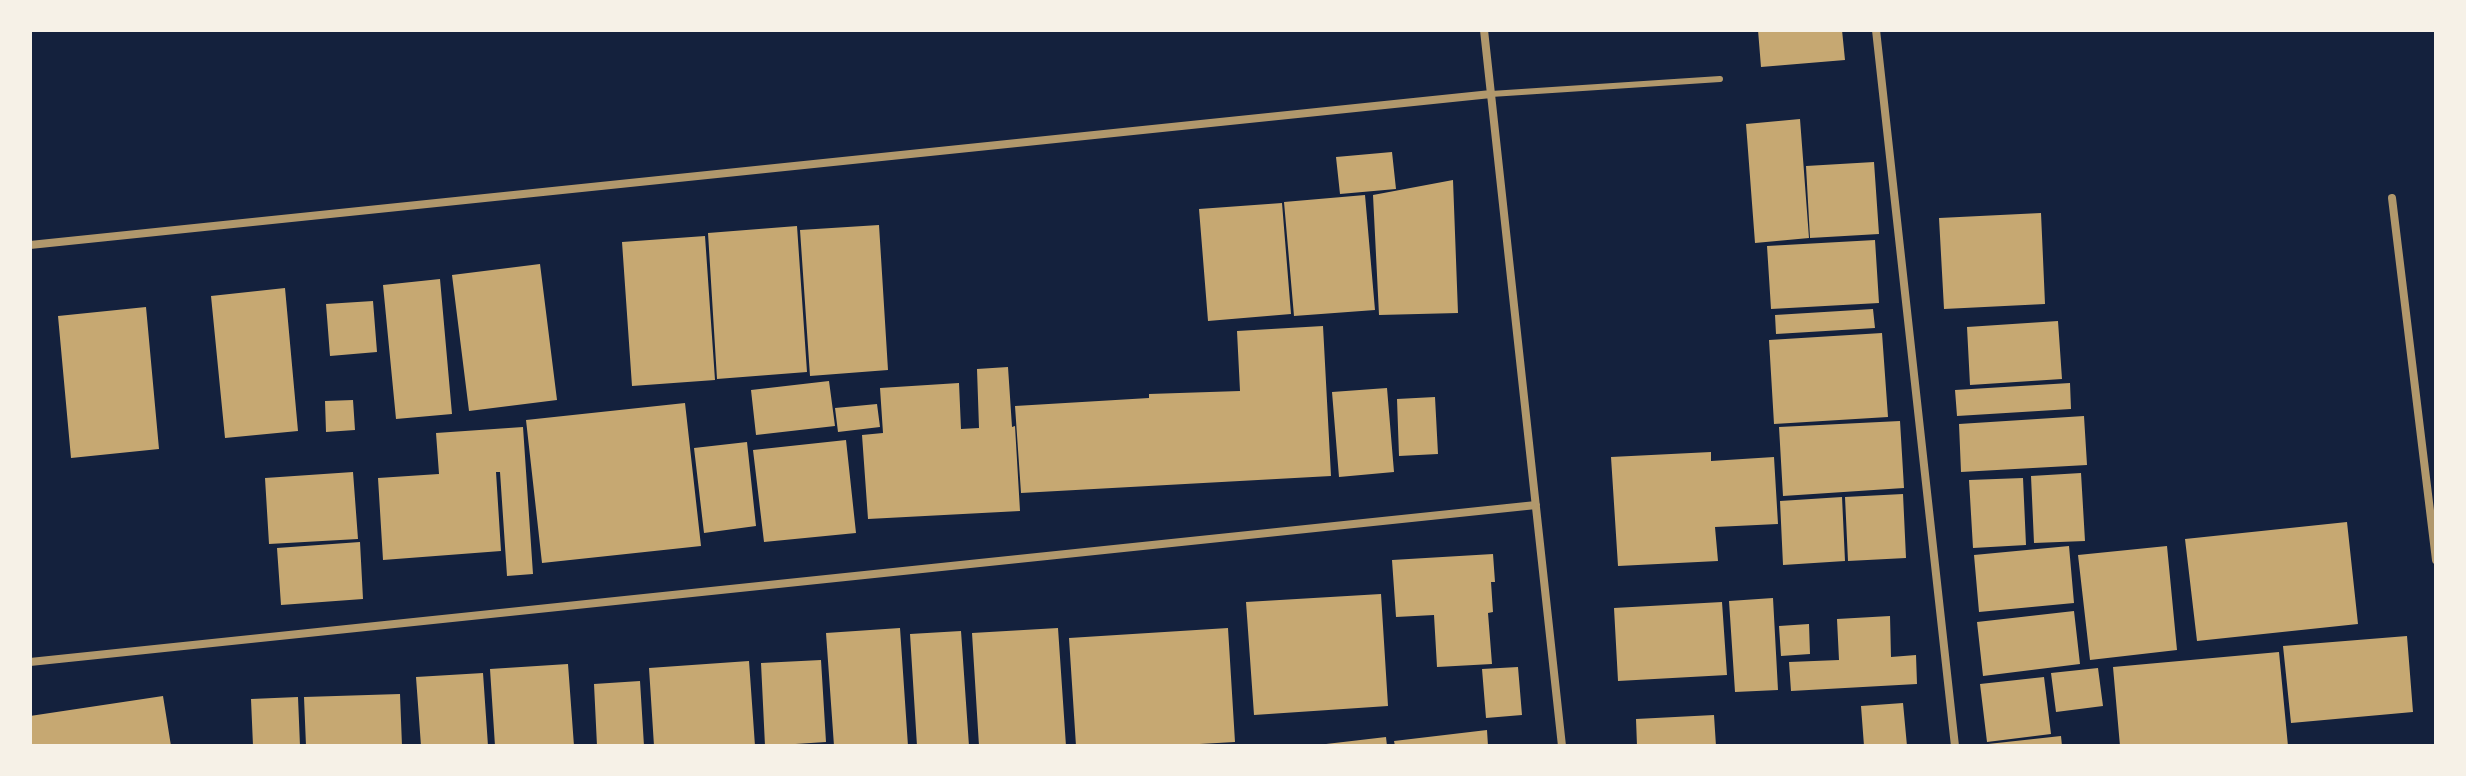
<!DOCTYPE html>
<html>
<head>
<meta charset="utf-8">
<style>
	body { margin:0 }
	#map { position:relative; width:2466px; height:776px; overflow:hidden; background:#14213d; font-family:"PT Sans",sans-serif }
	canvas { display:block }
	.frame { position:absolute; inset:0; border:32px solid #f6f1e7; pointer-events:none }
</style>
</head>
<body>
<div id="map">
<canvas width="2466" height="776"></canvas>
<div class="frame"></div>
</div>
<script>
const ctx = document.querySelector('canvas').getContext('2d');
ctx.lineJoin = 'round';
function fillPath(path, color) { ctx.fillStyle = color; ctx.fill(path, 'evenodd'); }
const shape = rows => new Path2D(rows.map(r => 'M' + r).join(''));
function trace(path, color, width, dash) { ctx.strokeStyle = color; ctx.lineWidth = width; ctx.lineCap = dash ? 'butt' : 'round'; ctx.setLineDash(dash || []); ctx.stroke(path); }
fillPath(shape([
	[1758,30,1842,30,1845,60,1761,67],
	[1800,119,1809,238,1755,243,1746,124],
	[1392,152,1396,189,1340,194,1336,157],
	[1874,162,1879,234,1810,238,1806,166],
	[1453,180,1458,313,1379,315,1373,195],
	[1365,195,1375,310,1294,316,1284,202],
	[1282,203,1291,314,1208,321,1199,209],
	[2041,213,2045,304,1944,309,1939,218],
	[879,225,888,370,810,376,800,230],
	[797,226,807,372,717,379,708,233],
	[705,236,715,380,632,386,622,242],
	[1875,240,1879,303,1771,309,1767,246],
	[540,264,557,400,469,411,452,275],
	[440,279,452,414,396,419,383,285],
	[285,288,298,431,225,438,211,296],
	[373,301,377,352,330,356,326,304],
	[146,307,159,449,71,458,58,316],
	[1873,309,1875,328,1776,334,1775,315],
	[2058,321,2062,379,1970,385,1967,327],
	[1323,326,1331,476,1021,493,1015,406,1149,398,1149,394,1240,391,1237,331],
	[1882,333,1888,417,1774,424,1769,340],
	[1008,367,1012,427,1015,426,1020,511,868,519,862,435,883,433,880,388,959,383,961,429,979,428,977,369],
	[829,381,835,426,756,435,751,390],
	[2070,383,2071,409,1957,416,1955,390],
	[1387,388,1394,472,1339,477,1332,392],
	[1435,397,1438,454,1399,456,1397,399],
	[353,400,355,430,326,432,325,401],
	[685,403,701,546,542,563,526,420],
	[877,404,880,427,838,432,835,408],
	[2084,416,2087,465,1961,472,1959,424],
	[1900,421,1904,488,1783,496,1779,427],
	[523,427,533,574,507,576,500,472,496,472,501,551,383,560,378,478,439,474,436,433],
	[846,440,856,533,764,542,753,450],
	[747,442,756,526,704,533,694,448],
	[1711,452,1711,461,1774,457,1778,524,1715,527,1718,561,1618,566,1611,457],
	[353,472,358,539,269,544,265,478],
	[2081,473,2085,541,2034,543,2031,476],
	[2023,478,2026,545,1973,548,1969,480],
	[1903,494,1906,558,1848,561,1845,497],
	[1842,497,1845,561,1783,565,1780,501],
	[2347,522,2358,624,2197,641,2185,539],
	[360,542,363,599,281,605,277,548],
	[2069,546,2074,603,1979,612,1974,555],
	[2167,546,2177,650,2090,660,2078,555],
	[1493,554,1495,582,1491,582,1493,612,1488,613,1492,664,1437,667,1434,615,1396,617,1392,560],
	[1381,594,1388,706,1254,715,1246,602],
	[1773,598,1778,690,1735,692,1729,601],
	[1722,602,1727,675,1618,681,1614,608],
	[2074,611,2080,664,1983,676,1977,622],
	[1890,616,1891,657,1916,655,1917,684,1791,691,1789,662,1839,660,1837,619],
	[1809,624,1810,654,1781,656,1779,626],
	[900,628,908,746,834,746,826,633],
	[1058,628,1066,746,979,746,972,633],
	[1228,628,1235,742,1164,746,1076,746,1069,638],
	[961,631,969,746,917,746,910,634],
	[2407,636,2413,712,2291,723,2283,646],
	[2279,652,2288,746,2120,746,2113,667],
	[821,660,826,742,765,746,761,663],
	[749,661,755,746,654,746,649,668],
	[568,664,574,746,495,746,490,669],
	[1518,667,1522,715,1486,718,1482,669],
	[2098,668,2103,706,2056,712,2051,673],
	[483,673,488,746,421,746,416,677],
	[2044,677,2051,734,1987,742,1980,684],
	[640,681,644,746,597,746,594,684],
	[400,694,402,746,306,746,304,697],
	[163,696,171,746,30,746,30,716],
	[298,697,300,746,253,746,251,699],
	[1903,703,1907,746,1864,746,1861,706],
	[1714,715,1716,746,1637,746,1636,719],
	[1487,730,1488,746,1395,746,1394,741],
	[2061,736,2062,746,1988,746,1988,744],
	[1386,737,1387,746,1326,746,1326,744]
]), '#c6a872');
trace(shape([
	[1491,94,1720,79]
]), '#b1986c', 6);
trace(shape([
	[1484,30,1562,746],
	[1876,30,1955,746],
	[2392,198,2436,560],
	[30,245,1491,94],
	[30,662,1536,505]
]), '#b1986c', 8);
</script>
</body>
</html>
